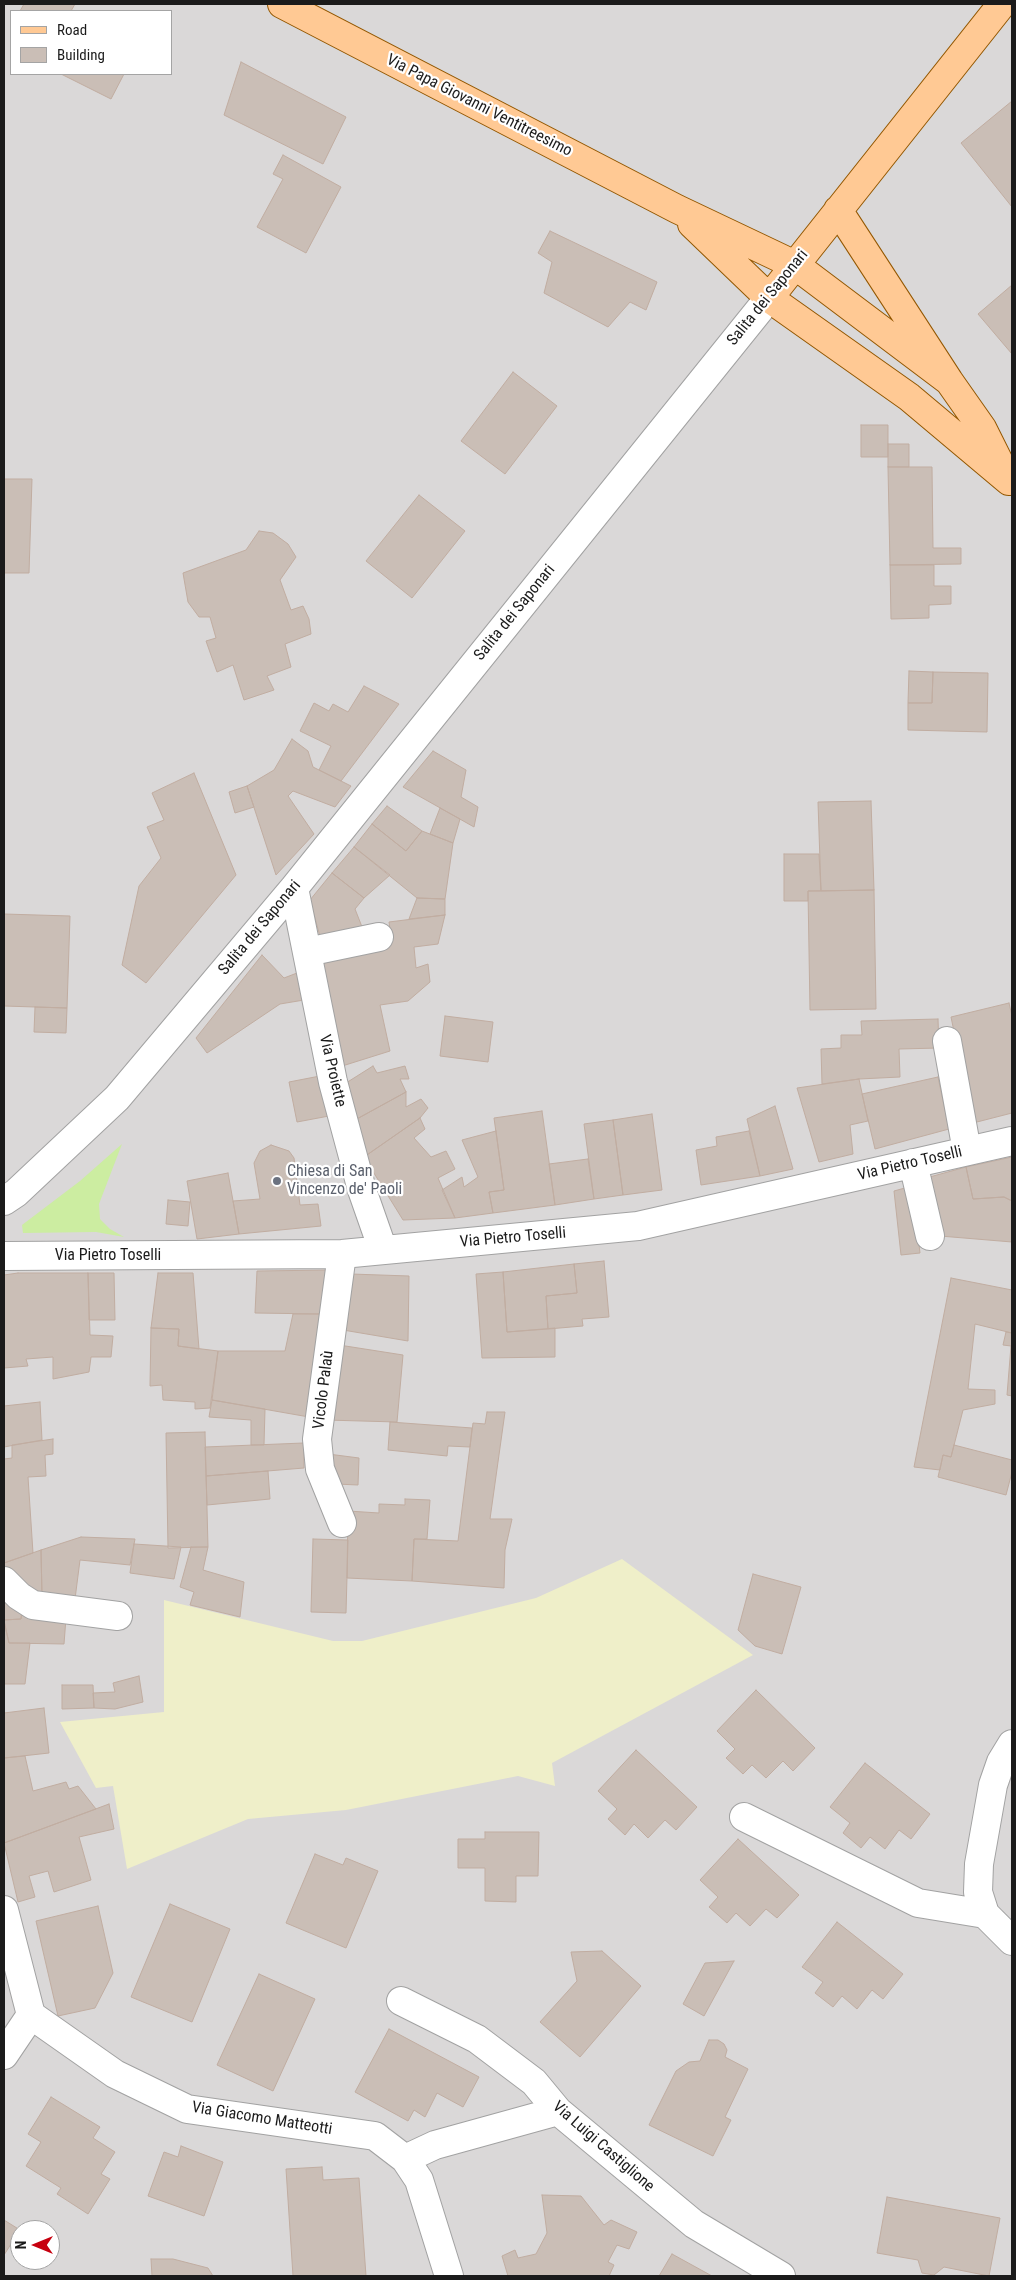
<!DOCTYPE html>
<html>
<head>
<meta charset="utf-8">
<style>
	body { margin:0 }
	#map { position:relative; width:1016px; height:2280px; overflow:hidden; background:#eee8e0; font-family:"Roboto Condensed",sans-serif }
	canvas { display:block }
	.frame { position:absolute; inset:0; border:5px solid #1b1b1b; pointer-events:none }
	.legend { position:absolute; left:10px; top:10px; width:162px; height:65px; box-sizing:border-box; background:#fff; border:1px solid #a4a4a4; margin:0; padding:6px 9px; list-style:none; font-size:15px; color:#1b1b1b }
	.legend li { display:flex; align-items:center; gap:10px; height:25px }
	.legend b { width:25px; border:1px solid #a4a4a4 }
	.north { position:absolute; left:10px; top:2220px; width:50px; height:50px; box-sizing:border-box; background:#fff; border:1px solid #a4a4a4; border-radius:50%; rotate:270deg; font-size:14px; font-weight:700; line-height:20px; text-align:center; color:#1b1b1b }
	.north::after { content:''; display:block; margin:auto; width:18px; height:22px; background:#c7000f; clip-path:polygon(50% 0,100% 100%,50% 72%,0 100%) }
</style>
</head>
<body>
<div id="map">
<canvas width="1016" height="2280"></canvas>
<div class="frame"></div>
<ul class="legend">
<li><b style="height:6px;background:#ffc994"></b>Road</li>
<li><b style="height:14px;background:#cabeb6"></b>Building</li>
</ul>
<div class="north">N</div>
</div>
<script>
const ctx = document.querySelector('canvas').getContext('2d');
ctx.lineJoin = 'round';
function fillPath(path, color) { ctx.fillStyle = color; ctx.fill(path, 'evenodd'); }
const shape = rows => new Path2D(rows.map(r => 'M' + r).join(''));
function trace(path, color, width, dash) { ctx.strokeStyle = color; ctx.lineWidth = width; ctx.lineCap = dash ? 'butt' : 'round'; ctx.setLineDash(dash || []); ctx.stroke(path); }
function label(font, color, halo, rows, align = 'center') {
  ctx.font = font + ' "Roboto Condensed",sans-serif'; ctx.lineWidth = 4.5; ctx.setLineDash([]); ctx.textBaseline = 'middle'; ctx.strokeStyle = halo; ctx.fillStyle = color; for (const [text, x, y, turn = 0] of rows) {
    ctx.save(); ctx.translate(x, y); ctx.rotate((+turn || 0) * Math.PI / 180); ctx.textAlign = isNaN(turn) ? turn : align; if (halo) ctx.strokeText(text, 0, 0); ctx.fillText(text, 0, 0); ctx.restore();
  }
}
fillPath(shape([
	[4,4,1012,4,1012,2276,4,2276],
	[11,11,171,11,171,74,11,74],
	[20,2230,50,2230,50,2260,20,2260]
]), '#dad8d8');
fillPath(shape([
	[622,1559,753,1655,552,1763,555,1786,518,1776,346,1810,248,1819,127,1869,113,1786,96,1788,60,1722,164,1712,164,1600,333,1641,362,1641,536,1598]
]), '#efefc9');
fillPath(shape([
	[122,1144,99,1204,100,1219,110,1229,124,1237,96,1232,23,1233,22,1225,80,1181]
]), '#cceda1');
const building = shape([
	[24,4,75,4,71,11,20,11,24,4],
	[241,62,346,117,323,164,224,115,241,62],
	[61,74,124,74,111,99,61,74],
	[1012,101,1012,207,961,143,1012,101],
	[283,155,341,187,306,253,257,227,283,179,273,174,283,155],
	[550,231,657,282,646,310,630,302,608,327,544,293,552,262,538,253,550,231],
	[1012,285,1012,354,978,314,1012,285],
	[513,372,557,406,505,474,461,441,513,372],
	[861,425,888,425,888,457,861,457,861,425],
	[888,444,909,444,909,467,888,467,888,444],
	[888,467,932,467,933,548,961,548,961,564,890,565,888,467],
	[4,479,32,479,29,573,4,573,4,479],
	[419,495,465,531,412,598,366,561,419,495],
	[259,531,273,533,288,544,296,557,280,580,291,610,303,606,309,619,311,634,285,644,291,667,267,676,274,690,244,700,233,665,217,672,206,641,216,638,210,617,199,617,188,602,183,573,246,550,259,531],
	[890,565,934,565,934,586,951,586,951,604,929,605,929,618,891,619,890,565],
	[909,671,933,672,932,703,908,703,909,671],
	[933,672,988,673,987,732,908,730,908,703,932,703,933,672],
	[364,686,399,704,341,781,319,770,331,746,300,731,314,703,329,711,333,704,348,712,364,686],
	[292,739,308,751,313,767,351,786,335,807,293,791,288,796,314,834,276,875,247,786,274,770,292,739],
	[433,751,466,770,461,797,478,807,474,827,403,787,433,751],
	[194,773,236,875,146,983,122,965,139,886,161,858,147,827,164,820,152,793,194,773],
	[247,786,254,807,235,813,229,792,247,786],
	[871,801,874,890,821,891,818,802,871,801],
	[387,806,422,831,406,851,372,824,387,806],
	[440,808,460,819,453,843,430,834,440,808],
	[372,824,406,851,422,831,453,843,445,899,417,898,354,847,372,824],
	[354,847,390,875,364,898,332,873,354,847],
	[784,854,819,854,821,891,808,891,808,901,784,901,784,854],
	[332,873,364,898,355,909,364,932,321,940,310,900,332,873],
	[874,890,876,1009,810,1010,808,891,874,890],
	[417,898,445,899,445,915,409,919,417,898],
	[4,914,70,916,67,1008,4,1006,4,914],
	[445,915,438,944,414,947,416,968,428,964,430,982,408,1001,380,1005,390,1051,339,1067,320,958,392,942,389,922,445,915],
	[262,955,284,978,297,973,304,1000,280,1004,207,1053,196,1038,262,955],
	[1009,1003,1012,1016,1012,1113,973,1123,951,1017,1009,1003],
	[35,1007,67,1008,66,1033,34,1032,35,1007],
	[445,1016,493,1022,488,1062,440,1056,445,1016],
	[938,1019,939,1048,899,1049,900,1077,859,1079,822,1084,821,1049,841,1048,841,1035,862,1035,861,1021,938,1019],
	[373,1066,377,1073,405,1066,409,1079,400,1079,406,1092,355,1120,346,1083,373,1066],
	[320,1076,329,1116,297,1122,289,1082,320,1076],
	[938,1077,949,1129,875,1149,862,1094,938,1077],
	[859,1079,868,1121,850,1125,853,1154,819,1162,797,1088,859,1079],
	[406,1092,406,1107,421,1099,428,1108,420,1118,364,1157,355,1120,406,1092],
	[775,1106,793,1169,760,1176,747,1119,775,1106],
	[542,1111,555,1205,493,1213,489,1192,504,1190,494,1118,542,1111],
	[652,1114,662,1190,623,1195,613,1120,652,1114],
	[420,1118,425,1129,414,1138,431,1157,446,1151,455,1169,438,1178,455,1218,403,1220,364,1157,420,1118],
	[613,1120,623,1195,594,1199,584,1124,613,1120],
	[496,1131,504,1190,489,1192,493,1213,455,1218,442,1190,462,1177,464,1187,478,1177,462,1140,496,1131],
	[749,1131,760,1176,701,1185,696,1150,717,1146,716,1137,749,1131],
	[271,1145,289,1151,294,1158,300,1205,318,1204,321,1226,239,1234,233,1201,260,1199,254,1163,260,1151,271,1145],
	[1012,1157,1012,1201,1004,1197,973,1199,966,1167,1012,1157],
	[588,1159,594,1199,555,1205,549,1164,588,1159],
	[966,1167,973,1199,1004,1197,1012,1201,1012,1242,940,1236,926,1178,966,1167],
	[228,1173,239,1234,197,1239,187,1181,228,1173],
	[912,1186,920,1253,901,1255,894,1191,912,1186],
	[168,1200,190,1202,188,1226,166,1224,168,1200],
	[604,1261,609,1317,582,1319,583,1326,548,1329,546,1296,577,1293,574,1264,604,1261],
	[574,1264,577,1293,546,1296,548,1329,507,1332,503,1272,574,1264],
	[331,1270,323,1314,255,1313,257,1271,331,1270],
	[503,1272,507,1332,555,1328,555,1357,482,1358,476,1274,503,1272],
	[18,1273,88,1273,90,1335,113,1336,111,1357,91,1357,89,1372,53,1379,53,1357,26,1359,28,1366,4,1368,4,1275,18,1273],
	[88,1273,114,1273,115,1320,89,1320,88,1273],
	[158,1273,193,1273,199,1349,178,1346,179,1329,151,1328,158,1273],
	[351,1274,409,1276,408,1341,343,1330,351,1274],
	[951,1278,1012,1290,1012,1333,975,1324,968,1389,995,1390,995,1404,963,1410,951,1457,943,1455,940,1470,914,1467,951,1278],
	[293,1314,323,1314,309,1417,212,1400,218,1351,285,1351,293,1314],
	[151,1328,179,1329,178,1346,218,1351,210,1408,195,1409,195,1402,163,1400,162,1385,150,1386,151,1328],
	[1006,1332,1012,1333,1012,1396,1007,1395,1011,1346,1003,1345,1006,1332],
	[339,1345,403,1355,397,1422,326,1420,339,1345],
	[212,1400,265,1409,264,1445,251,1445,251,1420,209,1417,212,1400],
	[40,1402,42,1440,4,1447,4,1406,40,1402],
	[487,1412,505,1412,490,1519,512,1519,505,1550,504,1588,412,1581,414,1539,458,1541,473,1423,485,1424,487,1412],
	[390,1422,472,1428,470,1447,448,1446,447,1456,388,1450,390,1422],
	[205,1432,208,1547,168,1548,166,1433,205,1432],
	[53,1439,53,1454,45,1455,46,1476,28,1477,33,1553,4,1563,4,1459,12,1458,12,1445,53,1439],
	[304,1443,304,1468,206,1476,205,1447,304,1443],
	[954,1445,1012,1460,1012,1472,1006,1495,938,1477,943,1455,951,1457,954,1445],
	[328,1454,359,1458,358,1485,336,1484,328,1454],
	[268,1471,270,1499,207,1505,206,1476,268,1471],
	[405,1499,430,1500,427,1539,414,1539,412,1581,347,1578,348,1511,379,1513,379,1504,405,1505,405,1499],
	[81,1537,135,1539,130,1565,80,1560,75,1599,42,1597,41,1550,81,1537],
	[313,1539,348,1540,346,1613,311,1612,313,1539],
	[134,1544,181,1547,174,1579,130,1573,134,1544],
	[191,1547,208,1547,203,1570,244,1582,240,1617,190,1605,194,1592,180,1587,191,1547],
	[41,1550,42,1597,4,1568,4,1563,41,1550],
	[753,1574,801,1587,782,1654,755,1646,738,1630,753,1574],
	[4,1593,22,1610,21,1619,4,1620,4,1593],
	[22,1610,66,1618,64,1644,9,1643,4,1620,21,1619,22,1610],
	[4,1622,9,1643,30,1643,25,1684,4,1684,4,1622],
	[139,1676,143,1702,115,1709,94,1708,93,1693,115,1692,113,1683,139,1676],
	[62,1685,93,1685,94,1708,62,1709,62,1685],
	[756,1690,815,1748,793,1771,783,1761,766,1778,752,1765,743,1774,726,1758,735,1749,717,1731,756,1690],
	[44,1708,49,1753,4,1758,4,1713,44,1708],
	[636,1750,697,1807,676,1830,665,1820,648,1838,634,1824,625,1835,608,1819,617,1809,598,1791,636,1750],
	[25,1756,33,1791,66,1782,69,1789,78,1786,96,1809,4,1843,4,1758,25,1756],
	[865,1763,930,1814,911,1839,899,1830,885,1849,870,1837,861,1848,843,1833,850,1823,830,1807,865,1763],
	[109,1804,114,1829,79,1837,91,1880,54,1892,48,1871,29,1876,35,1897,18,1902,4,1843,109,1804],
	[485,1832,539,1832,538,1876,516,1876,516,1902,485,1901,485,1868,458,1868,458,1839,485,1839,485,1832],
	[738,1839,799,1895,777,1918,766,1909,750,1926,736,1913,727,1923,709,1907,718,1897,700,1880,738,1839],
	[315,1854,343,1865,346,1858,378,1871,346,1948,286,1923,315,1854],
	[170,1904,230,1929,192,2022,131,1997,170,1904],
	[98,1906,113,1973,95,2008,58,2016,36,1921,98,1906],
	[837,1922,903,1974,883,1999,872,1990,857,2009,842,1996,833,2007,815,1993,823,1982,802,1967,837,1922],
	[602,1951,641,1986,580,2057,540,2022,577,1981,571,1952,602,1951],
	[734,1961,704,2016,683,2004,705,1963,734,1961],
	[259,1974,315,1999,273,2091,217,2065,259,1974],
	[389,2029,479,2077,463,2107,437,2093,425,2117,414,2110,408,2121,355,2092,389,2029],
	[709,2040,718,2040,724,2044,727,2050,725,2057,748,2069,725,2117,731,2120,713,2156,649,2125,676,2071,689,2062,700,2061,709,2040],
	[51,2097,100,2127,93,2138,115,2152,101,2174,110,2179,88,2214,57,2194,61,2188,26,2166,41,2142,28,2134,51,2097],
	[181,2146,223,2162,204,2216,148,2196,164,2152,178,2157,181,2146],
	[322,2167,323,2180,359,2178,366,2276,293,2276,286,2169,322,2167],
	[542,2195,581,2196,604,2225,611,2220,637,2232,629,2249,617,2245,608,2262,614,2265,609,2276,508,2276,502,2256,515,2250,518,2258,536,2254,547,2233,542,2195],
	[887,2197,1000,2218,989,2276,944,2267,934,2275,922,2273,918,2260,877,2253,887,2197],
	[4,2220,20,2230,4,2255,4,2220],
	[672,2254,712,2276,659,2276,672,2254],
	[151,2259,173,2259,208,2268,213,2276,152,2276,151,2259]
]);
fillPath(building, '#cabeb6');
trace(building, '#c1ada1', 1);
const minor = shape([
	[294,888,333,1082,362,1190,383,1250],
	[307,952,379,937],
	[947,1041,967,1151],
	[913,1163,930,1236],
	[4,1201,16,1193,117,1098,294,888,769,298],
	[342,1254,317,1439,320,1469,342,1523],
	[4,1256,342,1254,638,1226,1012,1141],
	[4,1581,19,1596,33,1605,118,1616],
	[1012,1744,1001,1762,993,1785,979,1864,978,1892,985,1914,1012,1941],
	[744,1817,918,1903,985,1914],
	[4,1910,31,2015,115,2074,187,2109,375,2136,405,2159,419,2180,449,2276],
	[401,2001,477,2039,534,2082,558,2111,694,2224,781,2276],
	[4,2055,31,2015],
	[405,2159,435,2145,558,2111]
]);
const major = shape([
	[282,4,677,209,795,265,949,381],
	[838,210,949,381,982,428,1003,470],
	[692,224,769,298,909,397,1009,481],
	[769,298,1002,4]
]);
trace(minor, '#a2a2a2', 30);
trace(major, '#935700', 30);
trace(minor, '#fff', 28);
trace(major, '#ffc994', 28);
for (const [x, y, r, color] of [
	[277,1181,5,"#6b7280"]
]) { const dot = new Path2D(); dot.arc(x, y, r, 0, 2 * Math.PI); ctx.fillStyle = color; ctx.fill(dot); trace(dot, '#fff', 2); }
label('16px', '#1b1b1b', '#fff', [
	["Via Papa Giovanni Ventitreesimo",479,106,27],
	["Salita dei Saponari",768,298,-51],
	["Salita dei Saponari",515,613,-51],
	["Salita dei Saponari",260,928,-50],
	["Via Proiette",332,1071,77],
	["Via Pietro Toselli",910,1164,-13],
	["Via Pietro Toselli",513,1238,-5],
	["Via Pietro Toselli",108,1256],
	["Vicolo Palaù",324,1390,-83],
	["Via Giacomo Matteotti",262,2119,9],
	["Via Luigi Castiglione",603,2147,41]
]);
label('16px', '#5b616d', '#fff', [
	["Chiesa di San",287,1172],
	["Vincenzo de' Paoli",287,1190]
], 'left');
</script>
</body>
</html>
